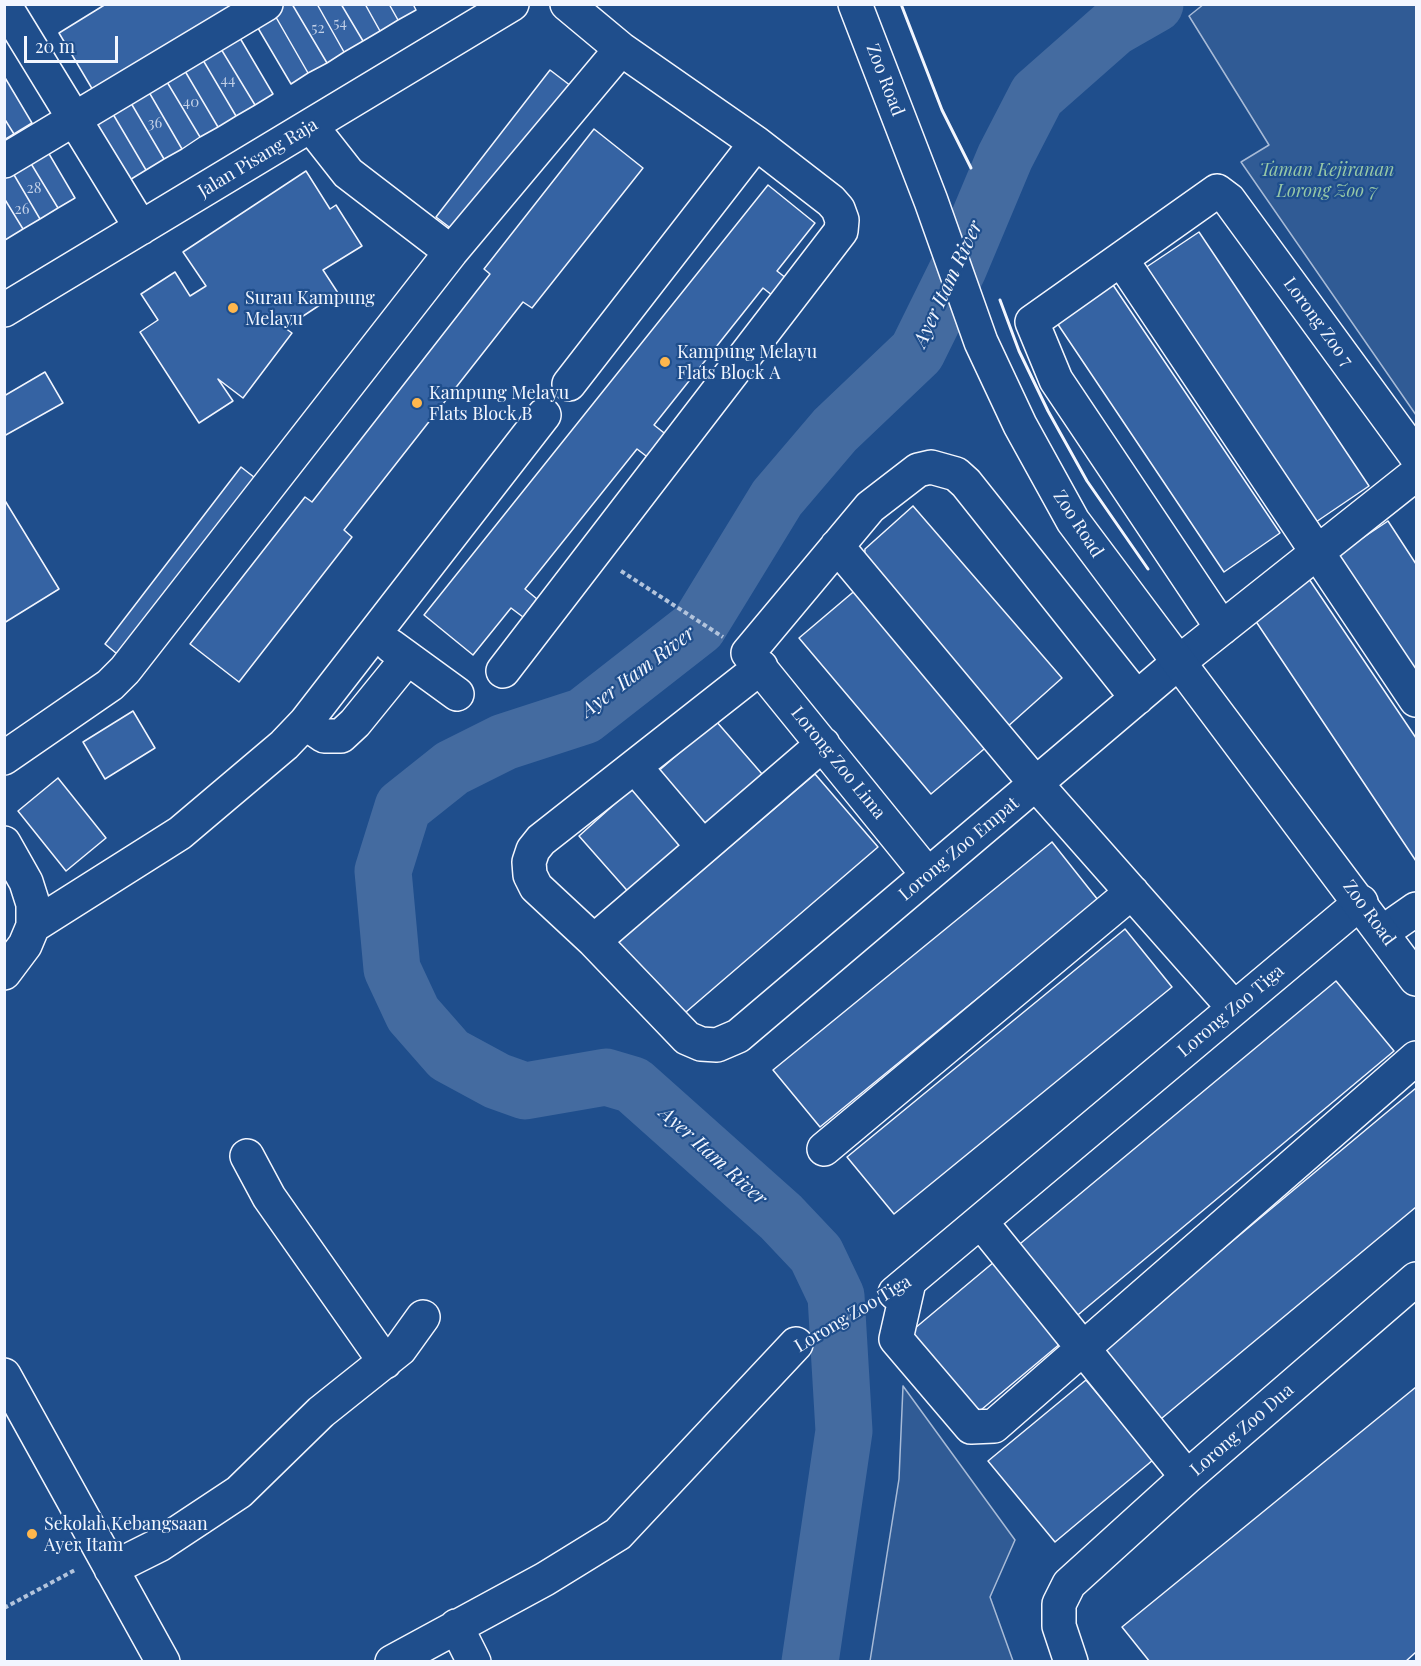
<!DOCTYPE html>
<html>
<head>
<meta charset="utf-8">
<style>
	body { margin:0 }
	#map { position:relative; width:1421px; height:1666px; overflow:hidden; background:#1f4e8c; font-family:"Playfair Display",serif }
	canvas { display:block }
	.frame { position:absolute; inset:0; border:6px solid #f2f6ff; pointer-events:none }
	.scale { position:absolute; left:24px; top:36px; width:94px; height:27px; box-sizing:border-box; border:3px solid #f2f6ff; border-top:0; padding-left:8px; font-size:18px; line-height:21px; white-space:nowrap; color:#f2f6ff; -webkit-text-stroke:4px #1f4e8c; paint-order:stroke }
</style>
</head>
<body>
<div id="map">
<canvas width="1421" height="1666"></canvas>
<div class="frame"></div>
<div class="scale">20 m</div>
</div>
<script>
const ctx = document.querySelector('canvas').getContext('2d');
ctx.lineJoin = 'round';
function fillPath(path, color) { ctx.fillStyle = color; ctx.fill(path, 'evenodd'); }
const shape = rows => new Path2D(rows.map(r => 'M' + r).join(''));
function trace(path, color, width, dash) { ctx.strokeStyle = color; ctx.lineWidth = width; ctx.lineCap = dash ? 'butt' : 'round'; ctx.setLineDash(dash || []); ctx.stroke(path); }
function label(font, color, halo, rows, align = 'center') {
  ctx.font = font + ' "Playfair Display",serif'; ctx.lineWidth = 4.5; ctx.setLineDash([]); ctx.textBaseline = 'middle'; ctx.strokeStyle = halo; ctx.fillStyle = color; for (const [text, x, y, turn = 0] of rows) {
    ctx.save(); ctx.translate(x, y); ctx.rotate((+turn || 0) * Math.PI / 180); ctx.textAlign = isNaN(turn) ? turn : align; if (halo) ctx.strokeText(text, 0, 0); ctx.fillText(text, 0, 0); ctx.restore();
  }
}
const built = shape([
	[1204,4,1416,5,1416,415,1241,162,1269,145,1189,16,1204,4],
	[903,1386,1015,1540,990,1597,1013,1661,870,1661,899,1479,903,1386]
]);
fillPath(built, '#305b95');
trace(built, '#a8bbd7', 1.5);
trace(shape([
	[810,1662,844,1431,836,1296,816,1254,781,1217,633,1085,606,1077,525,1091,497,1081,449,1055,413,1014,392,969,383,871,403,807,452,768,504,742,584,716,698,627,777,498,835,430,917,352,958,269,1005,157,1037,95,1113,28,1155,4]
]), '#446ba0', 57);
const building = shape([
	[106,4,252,4,97,97,59,33,106,4],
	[285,4,292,4,327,63,308,73,273,12,285,4],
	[292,4,317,4,344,52,327,63,292,4],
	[317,4,341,4,363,41,344,52,317,4],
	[341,4,365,4,380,31,363,41,341,4],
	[365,4,389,4,398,20,380,31,365,4],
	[389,4,413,4,416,10,398,20,389,4],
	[273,12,308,73,291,84,255,23,273,12],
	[237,33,273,94,255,105,218,44,237,33],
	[218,44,255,105,236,116,200,55,218,44],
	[200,55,236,116,218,127,182,66,200,55],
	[182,66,218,127,200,137,164,77,182,66],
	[550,70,571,86,457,233,436,217,550,70],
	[4,76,32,123,14,134,4,118,4,76],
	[164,77,200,137,182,149,146,87,164,77],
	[146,87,182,149,164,159,128,98,146,87],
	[128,98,164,159,146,170,110,109,128,98],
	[110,109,146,170,128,181,92,120,110,109],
	[4,118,14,134,4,140,4,118],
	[594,129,643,168,532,308,523,302,344,530,352,537,239,682,190,644,305,497,312,502,490,274,484,269,594,129],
	[45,147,75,198,58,208,27,157,45,147],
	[27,157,58,208,40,219,10,168,27,157],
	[10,168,40,219,23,229,4,198,4,171,10,168],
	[306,171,330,209,336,205,362,246,323,270,338,293,285,328,292,333,243,398,218,379,233,401,199,423,140,332,158,320,141,294,175,272,190,296,206,286,183,252,306,171],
	[768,185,815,223,777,271,791,282,777,299,763,288,654,425,668,436,650,459,637,449,525,589,537,599,523,617,511,608,473,655,424,615,768,185],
	[4,198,23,229,5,240,4,239,4,198],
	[1199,232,1369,486,1313,524,1142,270,1199,232],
	[1109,279,1280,533,1224,572,1053,317,1109,279],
	[45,372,63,403,4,436,4,396,45,372],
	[241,467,259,481,122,658,105,644,241,467],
	[4,499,59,589,4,623,4,499],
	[913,506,1062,678,1006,728,864,563,865,549,913,506],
	[1388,521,1416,564,1416,686,1331,559,1388,521],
	[1307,576,1416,738,1416,861,1251,614,1307,576],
	[858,588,990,744,931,794,799,638,858,588],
	[133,711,155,748,105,779,83,742,133,711],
	[716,721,769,782,717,828,701,826,655,774,716,721],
	[815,774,878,847,679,1018,616,944,815,774],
	[58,778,106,838,66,871,18,811,58,778],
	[639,782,685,850,632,896,579,836,639,782],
	[1052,842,1098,900,820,1127,773,1070,1052,842],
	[1125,929,1172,987,894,1214,847,1157,1125,929],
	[1336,981,1394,1051,1073,1319,1015,1248,1336,981],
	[1416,1088,1416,1207,1156,1423,1098,1353,1416,1088],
	[1000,1257,1067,1338,969,1420,902,1339,1000,1257],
	[1086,1380,1153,1460,1055,1542,988,1461,1086,1380],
	[1416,1387,1416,1652,1405,1662,1150,1662,1122,1627,1416,1387]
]);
fillPath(building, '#3563a3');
trace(building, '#f2f6ff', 1.5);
const minor = shape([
	[567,4,621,49],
	[10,14,141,228],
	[311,126,348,173,451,252],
	[4,161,266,4],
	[1121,259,1416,700],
	[4,310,512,4],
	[569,384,756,143],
	[837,546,1036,784,1234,1008],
	[1222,628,1056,380,1032,322,1217,191,1229,200,1416,456],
	[391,646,457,694],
	[761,667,541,840,533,850,529,862,530,875,536,887,594,941,687,1038,701,1044,717,1045,738,1036,1179,662,1416,474],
	[305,723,324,736,341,736,355,723,407,659],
	[4,758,110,685,125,670,451,252,621,49,756,143,831,201,838,209,842,220,841,231,503,671],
	[636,768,703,847],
	[4,843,26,882,33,904,33,926,25,945,4,973],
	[928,875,748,653,870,507,918,470,931,467,956,474,966,483,1137,698],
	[33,926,180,833,284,745,305,723,544,415],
	[1383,932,1416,909],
	[594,941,823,744],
	[824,1149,1132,892],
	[247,1156,269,1197,385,1362],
	[981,1222,1187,1477],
	[909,1282,896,1339,971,1427,994,1426,1416,1058],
	[895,1293,1361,902],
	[4,1375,163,1662],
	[111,1569,159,1545,239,1492,321,1412,400,1349,423,1317],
	[456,1626,474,1662],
	[392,1662,545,1579,618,1534,796,1344],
	[1071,1662,1059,1626,1059,1604,1069,1584,1187,1477,1416,1279]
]);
const major = shape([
	[855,4,931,201,981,342,1020,425,1073,521,1416,979]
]);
trace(minor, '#f2f6ff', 36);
trace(major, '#f2f6ff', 36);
trace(shape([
	[621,571,723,637],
	[824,1330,868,1307],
	[4,1608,75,1570]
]), '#b3c4dc', 4, [4.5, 3]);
trace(minor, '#1f4e8c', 33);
trace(major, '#1f4e8c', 33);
trace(shape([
	[901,4,942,110,971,168],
	[1000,300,1019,351,1048,411,1087,481,1148,569]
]), '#f2f6ff', 3);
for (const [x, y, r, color] of [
	[233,308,6,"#ffb74d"],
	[665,362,6,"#ffb74d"],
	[417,403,6,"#ffb74d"],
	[32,1534,6,"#ffb74d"]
]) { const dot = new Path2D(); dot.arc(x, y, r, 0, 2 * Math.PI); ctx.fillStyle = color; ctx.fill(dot); trace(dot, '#1f4e8c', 2); }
label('15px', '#c3d1e8', null, [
	["54",340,23],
	["52",318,28],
	["44",228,80],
	["40",191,102],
	["36",155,123],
	["28",34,188],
	["26",22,209]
]);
label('18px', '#f2f6ff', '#1f4e8c', [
	["Zoo Road",885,80,69],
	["Jalan Pisang Raja",258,158,-31],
	["Lorong Zoo 7",1318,322,54],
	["Zoo Road",1078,524,57],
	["Lorong Zoo Lima",838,763,51],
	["Lorong Zoo Empat",959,849,-40],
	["Zoo Road",1369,913,54],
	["Lorong Zoo Tiga",1231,1011,-40],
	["Lorong Zoo Tiga",853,1314,-31],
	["Lorong Zoo Dua",1242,1430,-41]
]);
label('italic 18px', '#97c8a6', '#1f4e8c', [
	["Taman Kejiranan",1327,170],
	["Lorong Zoo 7",1327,191]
]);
label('18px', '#f2f6ff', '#1f4e8c', [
	["Surau Kampung",245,298],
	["Melayu",245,319],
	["Kampung Melayu",677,352],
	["Flats Block A",677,373],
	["Kampung Melayu",429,393],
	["Flats Block B",429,414],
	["Sekolah Kebangsaan",44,1524],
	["Ayer Itam",44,1545]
], 'left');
label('italic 20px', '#f2f6ff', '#1f4e8c', [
	["Ayer Itam River",948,284,-65],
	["Ayer Itam River",638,672,-37],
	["Ayer Itam River",713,1156,42]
]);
</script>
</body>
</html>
